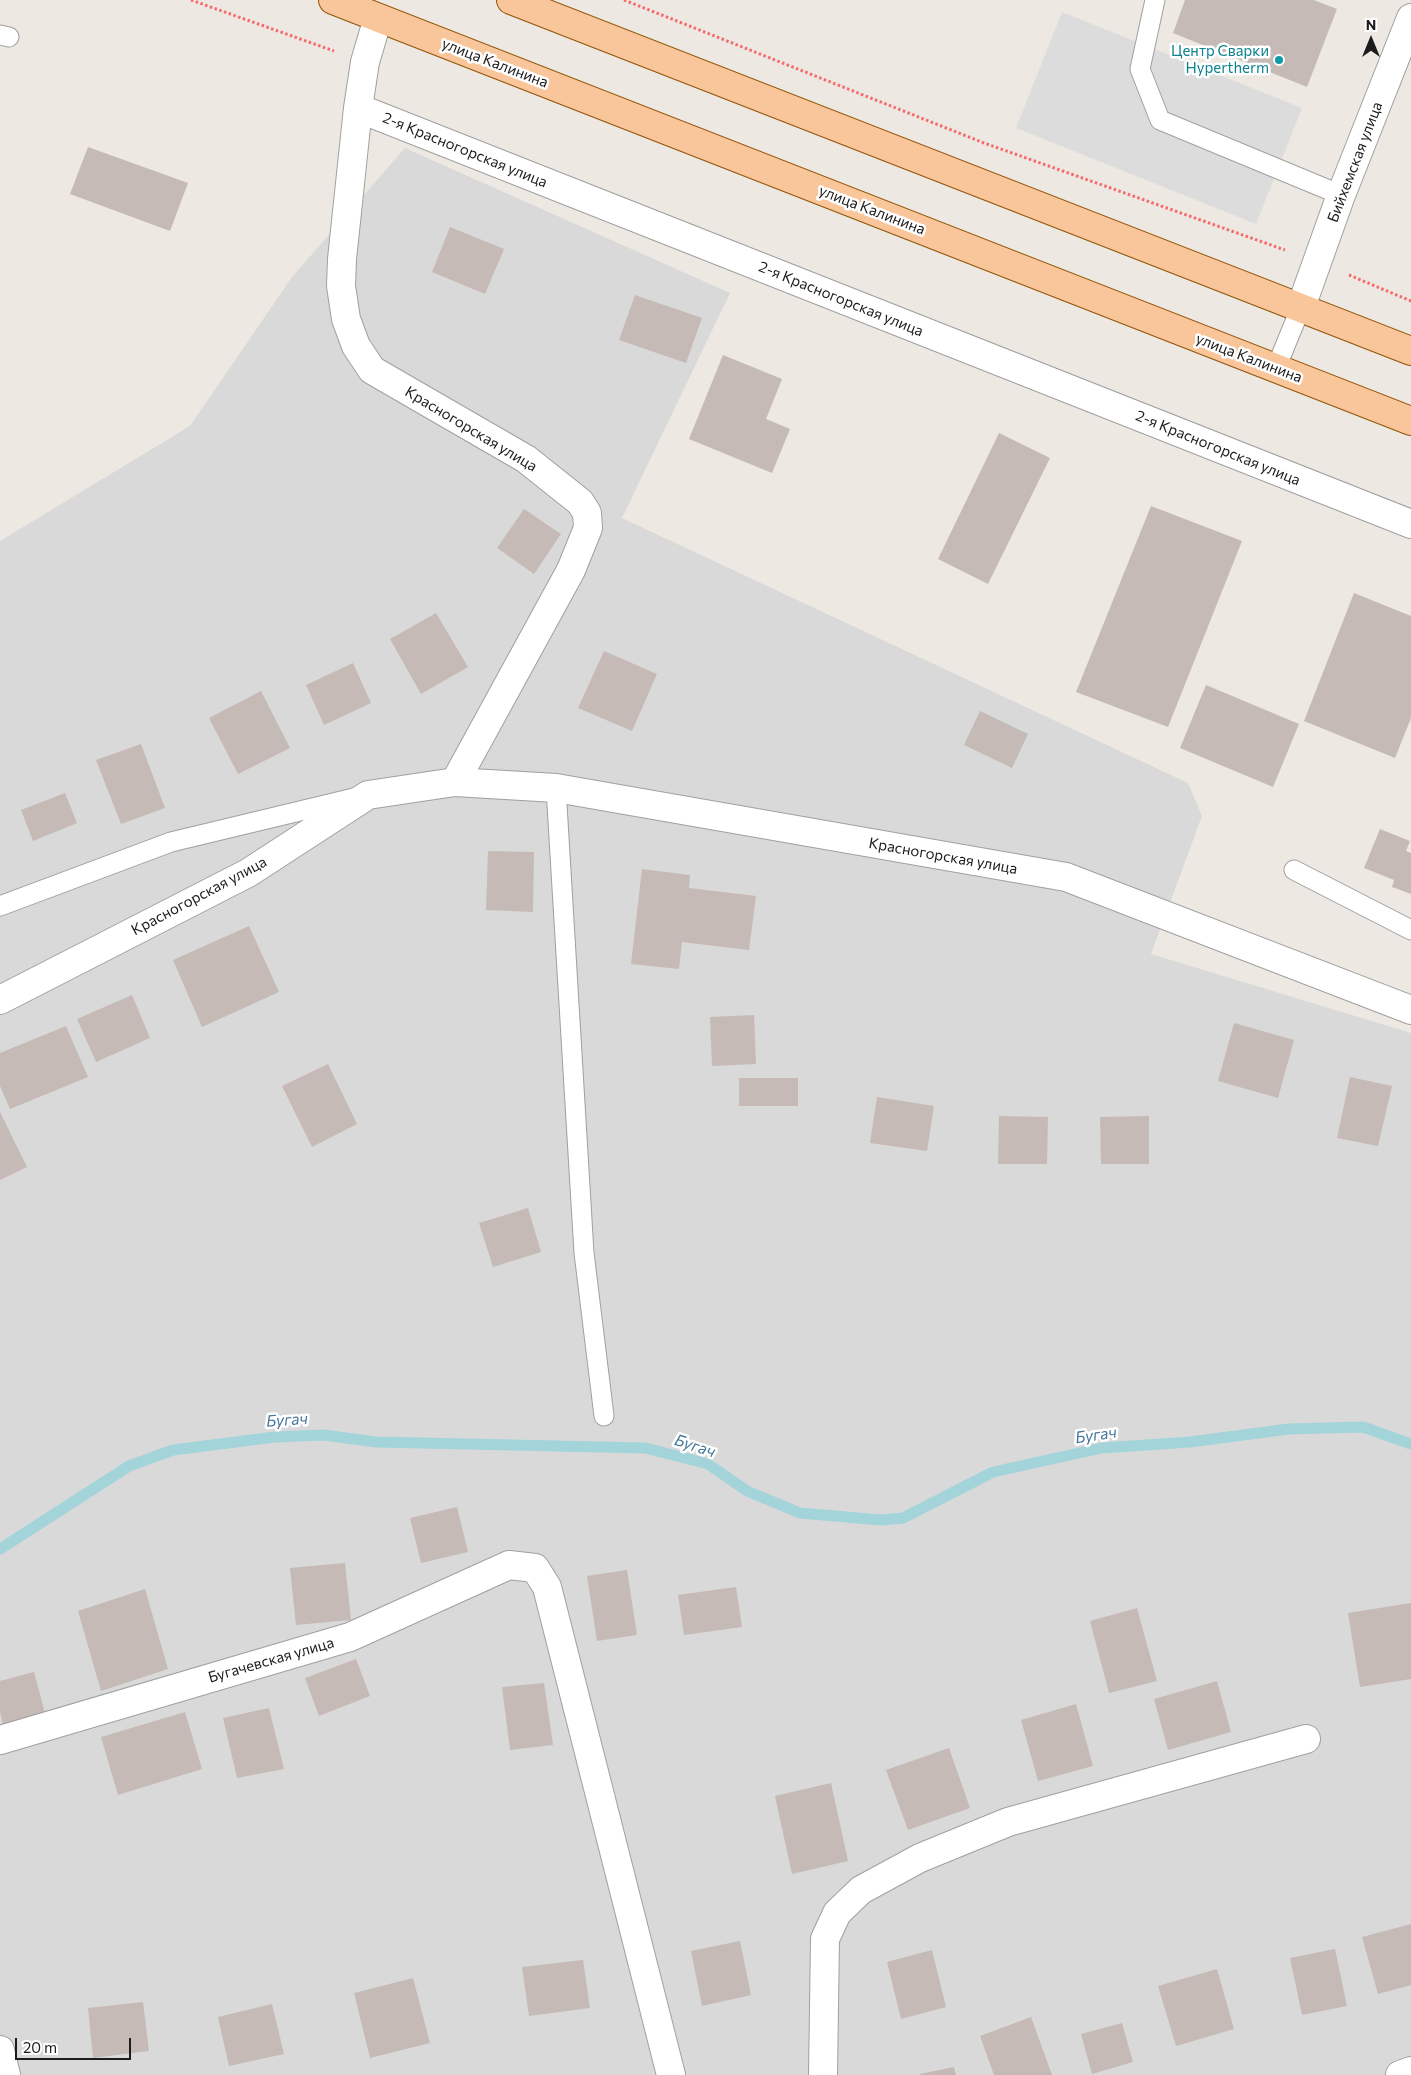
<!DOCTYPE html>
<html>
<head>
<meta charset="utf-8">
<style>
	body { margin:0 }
	#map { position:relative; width:1411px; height:2075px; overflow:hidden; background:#ede8e2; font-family:Commissioner,sans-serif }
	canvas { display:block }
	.north { position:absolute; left:1346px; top:15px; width:50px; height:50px; -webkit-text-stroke:4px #fff; paint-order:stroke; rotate:0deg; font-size:14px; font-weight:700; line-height:20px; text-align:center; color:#1c1c1c }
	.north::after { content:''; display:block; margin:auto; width:18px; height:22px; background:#1c1c1c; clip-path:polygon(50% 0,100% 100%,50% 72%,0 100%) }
	.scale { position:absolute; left:15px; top:2038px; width:116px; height:22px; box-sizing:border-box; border:2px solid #1c1c1c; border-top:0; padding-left:6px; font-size:15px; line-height:18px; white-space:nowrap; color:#1c1c1c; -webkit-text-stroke:4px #fff; paint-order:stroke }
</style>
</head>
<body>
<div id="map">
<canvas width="1411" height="2075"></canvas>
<div class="north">N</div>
<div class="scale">20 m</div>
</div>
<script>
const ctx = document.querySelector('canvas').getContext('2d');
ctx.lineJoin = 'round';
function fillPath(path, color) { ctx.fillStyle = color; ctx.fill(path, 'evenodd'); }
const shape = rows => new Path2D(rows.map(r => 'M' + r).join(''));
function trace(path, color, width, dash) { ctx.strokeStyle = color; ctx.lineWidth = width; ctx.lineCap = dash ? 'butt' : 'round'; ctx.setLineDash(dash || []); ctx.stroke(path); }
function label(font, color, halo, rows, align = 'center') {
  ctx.font = font + ' Commissioner,sans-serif'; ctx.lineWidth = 5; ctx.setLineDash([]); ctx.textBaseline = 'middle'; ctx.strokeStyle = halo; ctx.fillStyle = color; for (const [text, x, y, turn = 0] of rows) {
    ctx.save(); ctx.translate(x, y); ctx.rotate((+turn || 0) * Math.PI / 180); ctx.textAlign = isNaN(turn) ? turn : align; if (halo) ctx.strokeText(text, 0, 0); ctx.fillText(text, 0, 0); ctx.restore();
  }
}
fillPath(shape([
	[405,148,730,293,622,518,1188,783,1202,816,1151,954,1411,1033,1411,2075,0,2075,0,541,190,426,292,277]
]), '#dad9d9');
fillPath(shape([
	[1062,12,1302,108,1256,224,1016,128]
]), '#dcdcdc');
trace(shape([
	[0,1549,129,1466,173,1450,275,1437,324,1435,376,1442,645,1448,708,1464,747,1491,800,1513,881,1520,903,1518,993,1472,1102,1448,1190,1442,1289,1429,1363,1427,1411,1444]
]), '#a3d4da', 11);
fillPath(shape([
	[1185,0,1314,0,1337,9,1307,87,1173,33],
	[88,147,188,183,170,231,70,194],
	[450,227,504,249,485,294,432,272],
	[635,295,702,318,686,363,619,340],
	[723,355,782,379,766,419,790,429,772,473,689,439],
	[999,433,1050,458,988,584,938,559],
	[1151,506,1242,541,1168,727,1076,692],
	[524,509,561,534,534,574,497,548],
	[1354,593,1411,616,1411,718,1395,758,1304,721],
	[436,613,468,667,421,694,390,639],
	[604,651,657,674,632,731,578,708],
	[353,663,371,703,324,725,306,685],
	[1206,685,1299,724,1273,787,1180,748],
	[261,691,290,748,238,774,209,718],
	[980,711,1028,734,1012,768,964,745],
	[141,744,165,808,121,824,96,760],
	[65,793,77,823,33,841,21,810],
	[1380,829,1410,841,1406,851,1411,853,1411,894,1392,887,1394,880,1364,868],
	[488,851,534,852,533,912,486,910],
	[642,869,690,875,689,888,756,896,749,950,682,942,679,969,631,964],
	[249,926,279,992,202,1027,173,960],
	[132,995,150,1038,96,1062,77,1019],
	[754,1015,756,1064,712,1066,710,1017],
	[1234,1023,1294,1040,1278,1098,1218,1081],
	[66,1026,88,1077,10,1109,0,1086,0,1053],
	[328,1064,357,1124,312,1147,282,1086],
	[1350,1077,1392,1086,1378,1146,1337,1138],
	[739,1078,798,1078,798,1106,739,1106],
	[877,1097,934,1106,927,1151,870,1143],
	[0,1112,27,1167,0,1180],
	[999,1116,1048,1117,1047,1164,998,1164],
	[1149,1116,1149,1164,1101,1164,1100,1117],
	[528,1208,541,1252,493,1267,479,1223],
	[457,1507,468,1552,421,1563,410,1518],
	[345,1563,351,1620,296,1625,290,1568],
	[627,1570,637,1635,597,1641,587,1576],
	[736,1587,742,1627,684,1635,678,1595],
	[145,1589,168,1669,101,1691,78,1611],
	[1411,1603,1411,1679,1360,1687,1348,1613],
	[1137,1608,1157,1681,1109,1693,1090,1621],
	[356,1659,370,1696,319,1716,305,1678],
	[34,1672,46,1717,4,1728,0,1712,0,1681],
	[1217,1681,1231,1732,1168,1750,1154,1699],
	[544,1683,553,1745,510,1750,502,1687],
	[1076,1704,1093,1766,1038,1781,1021,1720],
	[269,1708,284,1769,237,1778,223,1718],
	[185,1712,202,1769,118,1795,101,1737],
	[949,1748,970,1808,908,1830,886,1770],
	[831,1783,848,1861,792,1874,775,1796],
	[1411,1924,1411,1985,1378,1994,1362,1937],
	[740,1941,751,1995,702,2006,691,1951],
	[1335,1949,1347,2006,1302,2015,1290,1958],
	[932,1950,946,2007,901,2019,887,1962],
	[583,1960,590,2008,529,2016,522,1967],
	[1217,1969,1234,2029,1176,2046,1158,1986],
	[413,1978,430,2043,370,2058,354,1993],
	[143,2002,149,2051,93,2058,88,2008],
	[272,2004,284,2054,229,2066,218,2017],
	[1031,2017,1052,2075,994,2075,980,2036],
	[1122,2023,1133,2062,1092,2074,1081,2034],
	[954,2067,956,2075,920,2075,920,2074]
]), '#c5bab5');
const service = shape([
	[1155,0,1140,69,1160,120,1341,195],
	[0,35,9,37],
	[1276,368,1301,307],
	[556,788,584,1253,604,1416],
	[1294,870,1411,930],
	[0,906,171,842,354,798]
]);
const minor = shape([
	[378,18,365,62,358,108,1411,524],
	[358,108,342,259,341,286,346,319,356,346,372,370,526,459,580,502,587,513,588,528,571,570,455,782],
	[1301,307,1341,195,1411,18],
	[0,1000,248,873,368,795,455,782,556,788,1066,877,1411,1010],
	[0,1740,350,1637,509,1565,535,1568,547,1587,671,2075],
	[0,2050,6,2075],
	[823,2075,825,1939,837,1913,861,1890,920,1858,1008,1822,1306,1739],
	[1400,2075,1411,2071]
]);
const primary = shape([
	[333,0,1411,421],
	[511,0,1411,351]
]);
trace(service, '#a0a0a0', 21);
trace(minor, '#a0a0a0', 30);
trace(primary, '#915203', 30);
trace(shape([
	[191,0,334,51],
	[624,0,984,143,1285,250],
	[1349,275,1411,301]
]), '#f66a6b', 3, [2.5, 2.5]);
trace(service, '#fff', 19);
trace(minor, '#fff', 28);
trace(primary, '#f9c69b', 28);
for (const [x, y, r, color] of [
	[1279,60,5,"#0f9aa8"]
]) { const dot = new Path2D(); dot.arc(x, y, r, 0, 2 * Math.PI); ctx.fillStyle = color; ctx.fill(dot); trace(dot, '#fff', 2); }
label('15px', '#0d838f', '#fff', [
	["Центр Сварки",1269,51],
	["Hypertherm",1269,68]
], 'right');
label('15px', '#1c1c1c', '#fff', [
	["улица Калинина",495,63,21],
	["2-я Красногорская улица",465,150,22],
	["Бийхемская улица",1355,162,-69],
	["улица Калинина",872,210,21],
	["2-я Красногорская улица",841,299,22],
	["улица Калинина",1249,358,21],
	["Красногорская улица",471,429,31],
	["2-я Красногорская улица",1218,448,22],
	["Красногорская улица",943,856,10],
	["Красногорская улица",199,896,-28],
	["Бугачевская улица",271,1660,-16]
]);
label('italic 16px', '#45789a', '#fff', [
	["Бугач",287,1420,-4],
	["Бугач",1096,1435,-8],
	["Бугач",695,1446,18]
]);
</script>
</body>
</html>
